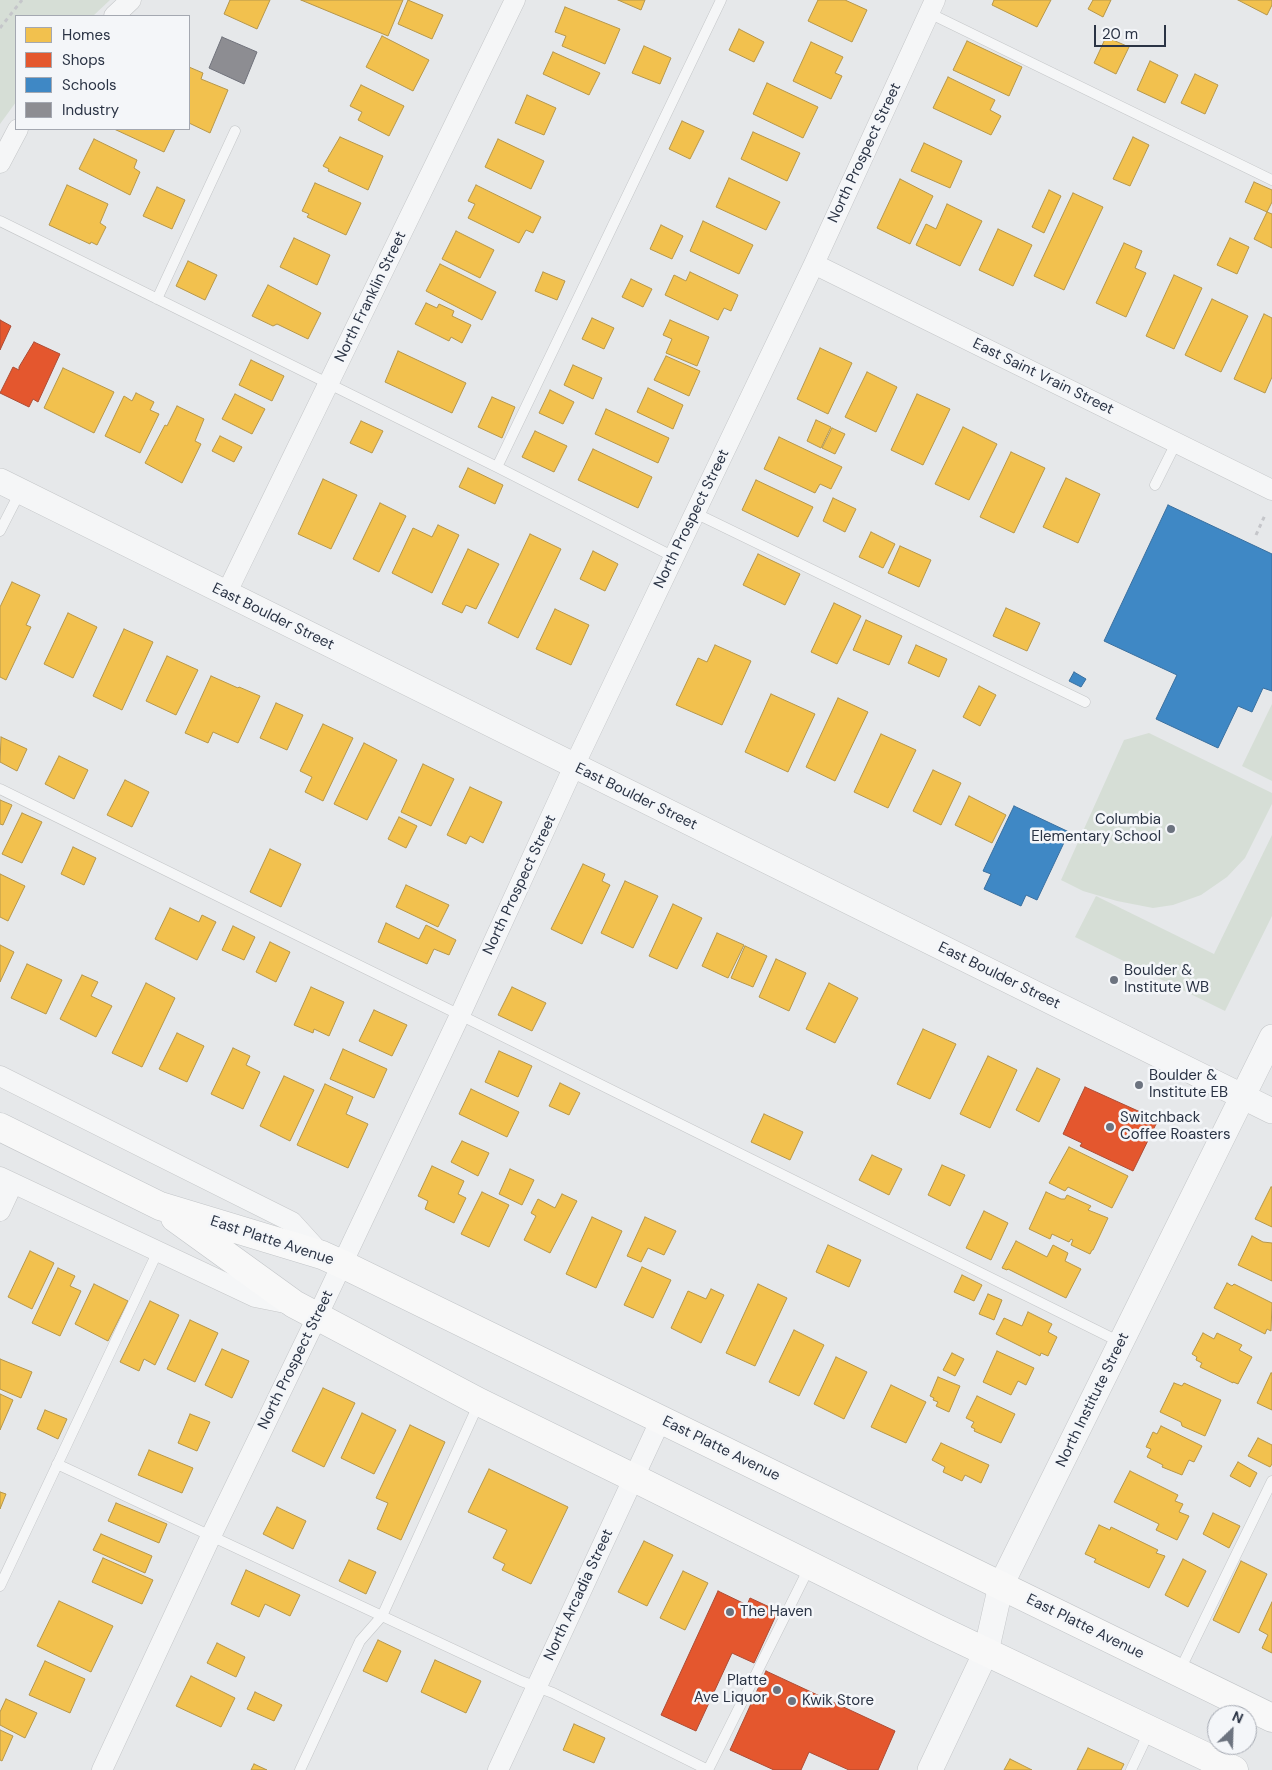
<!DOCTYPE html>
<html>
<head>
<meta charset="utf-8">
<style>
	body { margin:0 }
	#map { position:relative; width:1272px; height:1770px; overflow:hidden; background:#e6e8ea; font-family:"DM Sans",sans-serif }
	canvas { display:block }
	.legend { position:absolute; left:15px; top:15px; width:175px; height:115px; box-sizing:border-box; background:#f4f6f9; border:1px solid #a4a8b1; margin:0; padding:6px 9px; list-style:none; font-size:15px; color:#2b3445 }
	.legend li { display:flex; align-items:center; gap:10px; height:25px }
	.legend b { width:25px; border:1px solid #a4a8b1 }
	.north { position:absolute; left:1207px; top:1705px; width:50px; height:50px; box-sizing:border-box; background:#f4f6f9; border:1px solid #a4a8b1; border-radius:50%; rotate:24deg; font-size:14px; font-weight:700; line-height:20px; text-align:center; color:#2b3445 }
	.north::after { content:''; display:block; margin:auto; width:18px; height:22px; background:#6c737f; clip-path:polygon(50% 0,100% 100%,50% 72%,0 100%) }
	.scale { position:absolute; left:1094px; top:25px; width:72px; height:22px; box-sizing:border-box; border:2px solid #2b3445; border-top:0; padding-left:6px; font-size:15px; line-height:18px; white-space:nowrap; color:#2b3445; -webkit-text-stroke:4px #f4f6f9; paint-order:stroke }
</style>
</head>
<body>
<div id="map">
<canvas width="1272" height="1770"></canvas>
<ul class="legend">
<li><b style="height:14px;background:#f2c14e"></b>Homes</li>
<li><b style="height:14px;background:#e4572e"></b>Shops</li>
<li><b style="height:14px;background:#3f88c5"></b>Schools</li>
<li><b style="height:14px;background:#8d8d92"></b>Industry</li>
</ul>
<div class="north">N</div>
<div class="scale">20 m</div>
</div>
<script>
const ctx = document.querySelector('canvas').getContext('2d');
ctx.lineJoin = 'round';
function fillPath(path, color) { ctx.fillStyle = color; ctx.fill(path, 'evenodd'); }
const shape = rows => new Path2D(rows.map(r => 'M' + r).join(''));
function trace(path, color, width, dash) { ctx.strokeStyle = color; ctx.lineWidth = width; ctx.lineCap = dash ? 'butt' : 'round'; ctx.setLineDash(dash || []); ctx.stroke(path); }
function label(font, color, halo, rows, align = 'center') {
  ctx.font = font + ' "DM Sans",sans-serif'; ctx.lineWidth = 5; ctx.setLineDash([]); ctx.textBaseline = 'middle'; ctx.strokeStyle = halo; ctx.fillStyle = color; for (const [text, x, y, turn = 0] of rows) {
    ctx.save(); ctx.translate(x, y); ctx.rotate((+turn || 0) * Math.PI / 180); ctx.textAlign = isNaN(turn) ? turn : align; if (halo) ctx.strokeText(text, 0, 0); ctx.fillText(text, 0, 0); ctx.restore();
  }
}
fillPath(shape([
	[0,0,110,0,93,16,16,16,16,102,0,124],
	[1272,704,1272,781,1242,766],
	[1149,733,1272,793,1272,804,1245,858,1227,877,1201,895,1173,905,1153,908,1117,901,1083,891,1061,880,1124,740],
	[1272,835,1272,916,1225,1011,1075,937,1096,896,1214,954]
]), '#d6ded6');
const homes = shape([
	[230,0,270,0,257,29,224,14,230,0],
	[301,0,403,0,388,36,301,0],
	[408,0,443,15,432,39,398,24,408,0],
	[618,0,645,0,641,10,618,0],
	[818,0,845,0,867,10,852,42,808,21,818,0],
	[994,0,1051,0,1037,27,992,5,994,0],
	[1093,0,1111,0,1103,17,1088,9,1093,0],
	[1238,0,1272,0,1272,5,1267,15,1238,0],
	[565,7,620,29,605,64,562,46,566,36,555,32,565,7],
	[739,29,764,42,754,62,729,50,739,29],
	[382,36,429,60,413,91,366,67,382,36],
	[1106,37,1129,47,1116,74,1094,63,1106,37],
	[967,41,1022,67,1009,96,953,70,967,41],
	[811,42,843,57,835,73,842,76,831,99,793,81,811,42],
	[644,46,671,58,660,84,632,73,644,46],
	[553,52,600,73,589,95,543,74,553,52],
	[1150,61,1178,75,1165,103,1137,90,1150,61],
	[189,67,203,73,201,79,228,90,210,133,189,123,189,67],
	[1195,74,1218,85,1205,114,1181,103,1195,74],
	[948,77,995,100,990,110,1001,116,991,135,933,108,948,77],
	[767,83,818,107,803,138,753,114,767,83],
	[361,85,404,106,389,136,358,120,362,112,350,106,361,85],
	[527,95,556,108,544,135,515,123,527,95],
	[682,121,704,131,690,159,669,149,682,121],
	[114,129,175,129,164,152,114,129],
	[753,132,800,153,787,181,741,159,753,132],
	[340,137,383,156,368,190,328,171,329,169,323,166,340,137],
	[1133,137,1149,145,1130,186,1113,179,1133,137],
	[94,139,137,160,134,168,140,172,130,195,79,169,94,139],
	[498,139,544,161,531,189,485,167,498,139],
	[924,143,962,161,950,188,911,171,924,143],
	[729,178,780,202,766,230,716,207,729,178],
	[900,179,933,196,910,244,877,228,900,179],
	[1254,182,1272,190,1272,202,1267,212,1245,202,1254,182],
	[315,183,361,203,346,235,307,217,309,214,302,211,315,183],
	[67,185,108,204,100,223,106,227,97,245,91,242,90,244,49,225,67,185],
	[476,185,541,217,533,233,526,230,519,243,468,218,475,204,468,201,476,185],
	[157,187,185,200,172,229,143,216,157,187],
	[1049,190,1061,196,1044,233,1032,227,1049,190],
	[1073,193,1103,207,1064,290,1034,276,1073,193],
	[947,204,982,221,960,266,916,245,926,224,936,229,947,204],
	[1267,212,1272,214,1272,248,1254,239,1267,212],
	[703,221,753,245,739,274,690,251,703,221],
	[661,225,683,236,672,259,650,249,661,225],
	[998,229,1032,245,1013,286,979,270,998,229],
	[456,231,494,250,480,278,442,259,456,231],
	[294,238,330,255,317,285,280,267,294,238],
	[1230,238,1249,247,1237,274,1217,265,1230,238],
	[1124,243,1142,251,1135,268,1146,273,1126,317,1096,303,1124,243],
	[188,261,217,275,205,300,176,286,188,261],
	[440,264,496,292,482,320,426,291,440,264],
	[543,272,565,281,557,300,535,291,543,272],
	[690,272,738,295,731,311,724,308,718,320,665,295,674,275,686,281,690,272],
	[1174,275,1202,288,1174,349,1146,336,1174,275],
	[631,279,652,289,643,307,622,297,631,279],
	[268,285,321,313,308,339,277,324,273,326,252,316,268,285],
	[1212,299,1248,316,1221,372,1185,355,1212,299],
	[426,303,437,308,439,304,454,311,452,316,471,325,462,343,451,337,449,341,415,324,426,303],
	[1264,314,1272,318,1272,377,1265,393,1234,379,1264,314],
	[592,318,614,328,604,349,582,339,592,318],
	[670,320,709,337,697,366,666,353,672,339,663,335,670,320],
	[820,348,852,363,828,414,797,399,820,348],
	[398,351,466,383,452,413,385,382,398,351],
	[666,356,700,371,689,396,654,380,666,356],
	[251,360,284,376,272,401,239,385,251,360],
	[573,365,602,378,593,399,564,385,573,365],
	[63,368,114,392,94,433,44,408,63,368],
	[867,372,897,387,876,432,845,417,867,372],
	[648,388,683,405,673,429,637,412,648,388],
	[550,390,574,402,563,424,539,413,550,390],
	[136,393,154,402,150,410,159,414,140,453,105,436,124,396,132,401,136,393],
	[235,394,265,409,252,434,222,419,235,394],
	[917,394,950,409,923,465,891,450,917,394],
	[492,397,515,407,502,438,478,427,492,397],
	[177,406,204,419,195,441,201,444,182,483,145,463,165,425,167,426,177,406],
	[606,409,669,438,658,463,595,434,606,409],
	[816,420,831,427,821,448,807,441,816,420],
	[361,421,383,431,372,453,350,443,361,421],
	[963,427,997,444,969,500,935,484,963,427],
	[832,428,845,434,835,454,822,448,832,428],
	[535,431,567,446,554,472,522,457,535,431],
	[220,436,242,447,234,462,212,451,220,436],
	[779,437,842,467,831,489,820,484,815,493,764,469,779,437],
	[593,449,652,477,638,508,578,480,593,449],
	[1011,452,1045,468,1014,533,980,517,1011,452],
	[468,468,503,485,495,504,459,487,468,468],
	[1066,478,1100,494,1078,543,1043,527,1066,478],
	[323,479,357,495,331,549,298,534,323,479],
	[756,480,813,507,798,537,742,510,756,480],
	[833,498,856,509,845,532,823,521,833,498],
	[380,503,406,516,379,572,353,559,380,503],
	[438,525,459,535,432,593,392,573,413,528,432,537,438,525],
	[871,532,895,544,883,568,859,557,871,532],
	[530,534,561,549,518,638,488,623,530,534],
	[900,546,931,560,919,587,888,573,900,546],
	[468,549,499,564,476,609,466,605,462,613,442,604,468,549],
	[593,551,618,564,605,591,580,579,593,551],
	[758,554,800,574,785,605,743,585,758,554],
	[12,582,40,595,26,625,31,627,6,680,0,677,0,607,12,582],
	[834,603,861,616,837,664,811,652,834,603],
	[1006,608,1040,623,1027,651,993,636,1006,608],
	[555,609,589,625,571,665,536,649,555,609],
	[68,613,97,627,73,678,44,664,68,613],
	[866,620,902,636,889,665,853,650,866,620],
	[124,629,153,642,122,710,93,696,124,629],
	[715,645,751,661,722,725,676,705,698,658,707,662,715,645],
	[916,645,947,659,939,677,908,663,916,645],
	[167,656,198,670,176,715,146,701,167,656],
	[211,676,238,688,239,687,260,696,238,743,213,732,208,743,185,733,211,676],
	[979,686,996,695,980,726,963,717,979,686],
	[771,694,815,714,788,772,745,752,771,694],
	[838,698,868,712,835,781,806,767,838,698],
	[276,703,303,715,287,750,260,738,276,703],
	[323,724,353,738,323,801,305,792,312,777,300,771,323,724],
	[881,734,916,750,888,808,854,792,881,734],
	[1,737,27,749,17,771,0,762,1,737],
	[364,743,397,760,367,820,334,804,364,743],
	[59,756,88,770,74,799,45,784,59,756],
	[423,764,454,779,431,826,401,812,423,764],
	[933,770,961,783,941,825,913,811,933,770],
	[125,780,149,792,132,827,107,815,125,780],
	[470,787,502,802,483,843,470,836,466,844,447,835,470,787],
	[969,796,1006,815,992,843,955,825,969,796],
	[0,800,12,805,3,825,0,824,0,800],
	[22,813,42,822,22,863,2,854,22,813],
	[399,817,417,826,406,848,388,839,399,817],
	[73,847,96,858,84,885,61,874,73,847],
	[270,849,301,864,281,907,250,892,270,849],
	[583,864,605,874,602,881,610,885,582,944,551,929,583,864],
	[0,874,25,886,8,921,0,917,0,874],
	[625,881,658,896,633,948,601,933,625,881],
	[406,885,449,905,438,927,396,907,406,885],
	[673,904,702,918,677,969,649,956,673,904],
	[170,908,199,922,202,915,216,922,197,960,155,939,170,908],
	[386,923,419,939,426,925,456,940,449,955,434,949,427,964,378,942,386,923],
	[233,926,255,937,244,960,222,950,233,926],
	[717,933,744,945,728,978,702,966,717,933],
	[270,942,290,952,276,982,256,972,270,942],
	[0,945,14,952,0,982,0,945],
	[745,946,767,956,753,987,731,978,745,946],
	[776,959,806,973,789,1011,759,997,776,959],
	[27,964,62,980,46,1014,11,998,27,964],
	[82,975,98,982,91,996,112,1006,96,1037,60,1019,82,975],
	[146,983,175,998,142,1067,112,1053,146,983],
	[829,983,858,998,835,1043,806,1029,829,983],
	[311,987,344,1002,329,1036,314,1029,313,1033,294,1025,311,987],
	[512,987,546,1003,532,1031,498,1015,512,987],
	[374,1010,407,1025,392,1056,359,1041,374,1010],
	[923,1029,956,1044,930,1099,897,1084,923,1029],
	[177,1033,204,1046,187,1082,159,1069,177,1033],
	[233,1048,250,1056,246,1065,260,1072,243,1109,211,1094,233,1048],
	[343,1049,387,1069,374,1098,330,1079,343,1049],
	[499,1051,532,1066,518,1097,485,1082,499,1051],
	[988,1056,1017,1070,990,1128,960,1114,988,1056],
	[1037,1068,1060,1079,1039,1122,1016,1110,1037,1068],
	[284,1076,314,1090,290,1141,260,1126,284,1076],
	[560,1083,580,1093,569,1115,549,1106,560,1083],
	[325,1084,353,1097,346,1114,368,1124,348,1168,297,1145,325,1084],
	[471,1089,519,1112,507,1137,459,1114,471,1089],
	[764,1114,803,1132,790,1160,751,1142,764,1114],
	[462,1141,489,1153,478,1176,451,1162,462,1141],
	[1069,1147,1128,1176,1112,1208,1068,1187,1065,1191,1049,1183,1069,1147],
	[872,1155,902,1169,889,1195,859,1180,872,1155],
	[942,1165,965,1175,950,1206,928,1195,942,1165],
	[432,1166,464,1181,458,1194,466,1198,454,1223,425,1209,428,1201,418,1196,432,1166],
	[510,1169,534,1180,522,1205,499,1194,510,1169],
	[1271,1187,1272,1187,1272,1227,1255,1219,1271,1187],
	[482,1192,509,1205,489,1247,461,1234,482,1192],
	[1046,1192,1061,1199,1065,1199,1067,1195,1091,1206,1088,1210,1108,1218,1093,1250,1092,1250,1090,1254,1071,1245,1073,1240,1071,1239,1069,1242,1052,1234,1050,1239,1029,1229,1046,1192],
	[562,1194,577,1201,550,1253,524,1240,536,1216,531,1213,538,1199,555,1208,562,1194],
	[984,1211,1008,1223,991,1260,966,1248,984,1211],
	[592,1217,622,1231,596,1288,566,1274,592,1217],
	[645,1217,676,1231,664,1255,648,1248,641,1262,627,1256,645,1217],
	[1252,1236,1263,1242,1272,1243,1272,1281,1238,1265,1252,1236],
	[1016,1241,1047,1257,1053,1245,1068,1253,1065,1261,1081,1269,1066,1298,1008,1269,1007,1270,1002,1268,1016,1241],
	[828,1245,861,1260,849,1287,816,1272,828,1245],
	[30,1251,54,1263,32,1309,8,1297,30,1251],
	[642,1267,671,1280,653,1318,624,1305,642,1267],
	[58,1268,75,1276,70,1286,81,1291,60,1336,32,1323,58,1268],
	[962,1275,982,1285,974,1301,954,1292,962,1275],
	[1227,1283,1232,1286,1234,1284,1272,1303,1271,1331,1267,1329,1265,1334,1214,1308,1227,1283],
	[94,1284,128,1301,108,1341,75,1324,94,1284],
	[758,1284,787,1298,755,1366,726,1353,758,1284],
	[711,1289,724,1295,701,1343,671,1328,688,1291,706,1299,711,1289],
	[988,1294,1002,1300,994,1320,979,1314,988,1294],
	[150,1301,179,1315,155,1365,144,1359,139,1371,120,1362,150,1301],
	[1028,1312,1052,1324,1048,1332,1057,1337,1048,1356,1041,1353,1040,1356,996,1334,1004,1318,1022,1326,1028,1312],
	[190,1320,218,1333,195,1382,167,1369,190,1320],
	[794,1330,824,1345,799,1396,769,1382,794,1330],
	[1203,1333,1214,1339,1217,1333,1242,1345,1239,1350,1252,1357,1238,1384,1233,1382,1233,1383,1200,1367,1202,1363,1196,1360,1197,1357,1192,1354,1203,1333],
	[222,1349,249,1361,232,1398,205,1385,222,1349],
	[997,1351,1034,1368,1026,1385,1018,1381,1011,1395,983,1382,997,1351],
	[952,1353,964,1359,955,1376,943,1370,952,1353],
	[836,1357,867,1372,844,1419,814,1404,836,1357],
	[0,1359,32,1372,21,1398,0,1389,0,1359],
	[1271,1373,1272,1373,1272,1410,1257,1403,1271,1373],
	[938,1377,960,1386,949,1412,936,1406,938,1402,933,1400,934,1398,930,1396,938,1377],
	[1174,1383,1182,1386,1184,1383,1221,1400,1205,1436,1182,1426,1181,1422,1160,1412,1174,1383],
	[891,1385,926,1402,906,1443,871,1427,891,1385],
	[323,1388,355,1403,324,1467,292,1451,323,1388],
	[0,1394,13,1400,0,1430,0,1394],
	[977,1396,1015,1414,1001,1443,974,1431,975,1429,971,1427,974,1422,966,1418,977,1396],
	[45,1410,67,1419,58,1439,37,1429,45,1410],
	[362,1413,396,1430,374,1474,341,1458,362,1413],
	[190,1414,210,1422,197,1451,178,1443,190,1414],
	[410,1425,445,1442,401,1540,377,1529,388,1503,376,1498,410,1425],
	[1161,1426,1202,1446,1194,1462,1189,1460,1182,1475,1162,1467,1163,1465,1147,1457,1151,1449,1146,1447,1153,1432,1157,1434,1161,1426],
	[1258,1438,1272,1445,1272,1464,1270,1467,1248,1456,1258,1438],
	[941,1443,989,1465,981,1483,965,1475,962,1481,943,1472,945,1467,932,1460,941,1443],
	[149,1450,193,1468,182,1493,138,1475,149,1450],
	[1238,1462,1257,1473,1250,1487,1230,1476,1238,1462],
	[489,1469,568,1507,531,1584,502,1570,505,1564,493,1558,507,1530,468,1512,489,1469],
	[1130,1471,1178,1495,1175,1501,1183,1504,1179,1512,1189,1516,1177,1540,1156,1530,1159,1524,1114,1502,1130,1471],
	[0,1492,6,1494,0,1509,0,1492],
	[116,1503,167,1524,159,1543,108,1521,116,1503],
	[277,1507,306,1521,293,1549,263,1534,277,1507],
	[1213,1513,1240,1526,1229,1548,1203,1534,1213,1513],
	[1099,1525,1110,1530,1111,1527,1158,1550,1156,1553,1165,1556,1149,1588,1094,1562,1096,1559,1085,1554,1099,1525],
	[101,1534,152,1556,145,1573,93,1550,101,1534],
	[644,1541,673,1555,647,1606,618,1592,644,1541],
	[103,1558,153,1580,142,1604,92,1582,103,1558],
	[1183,1559,1206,1571,1188,1607,1165,1595,1183,1559],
	[349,1560,376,1572,366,1594,339,1581,349,1560],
	[1241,1561,1267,1574,1239,1633,1213,1620,1241,1561],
	[246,1570,300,1595,290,1616,265,1604,259,1617,231,1604,246,1570],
	[683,1571,708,1583,685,1630,660,1618,683,1571],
	[59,1601,113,1626,91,1672,37,1646,59,1601],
	[1272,1602,1272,1653,1262,1648,1268,1635,1259,1630,1272,1602],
	[378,1640,401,1651,387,1682,363,1671,378,1640],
	[217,1643,245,1657,236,1677,207,1663,217,1643],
	[435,1660,481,1681,466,1713,421,1692,435,1660],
	[45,1661,85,1679,70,1713,29,1695,45,1661],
	[191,1676,235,1698,221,1727,176,1706,191,1676],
	[255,1692,282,1705,274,1721,247,1709,255,1692],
	[6,1699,37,1713,25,1738,0,1725,0,1712,6,1699],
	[574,1724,605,1738,594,1763,563,1750,574,1724],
	[0,1730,13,1736,2,1761,0,1760,0,1730],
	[1088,1748,1124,1764,1121,1770,1077,1770,1088,1748],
	[1010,1759,1032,1770,1004,1770,1010,1759],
	[254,1764,267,1770,251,1770,254,1764]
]);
fillPath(homes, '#f2c14e');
trace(homes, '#b6974b', 1);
const shops = shape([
	[0,320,11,326,0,350,0,320],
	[34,342,60,354,38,402,33,399,29,407,0,393,13,367,19,370,19,367,34,342],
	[1085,1087,1158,1120,1133,1171,1080,1146,1082,1143,1063,1134,1085,1087],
	[718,1591,747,1605,750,1598,778,1611,754,1663,732,1653,696,1731,661,1715,718,1591],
	[766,1671,895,1731,878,1770,849,1770,809,1752,801,1770,774,1770,730,1750,766,1671]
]);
fillPath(shops, '#e4572e');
trace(shops, '#ac4c35', 1);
const schools = shape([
	[1168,505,1272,554,1272,691,1263,688,1252,712,1238,706,1218,748,1156,719,1177,675,1104,641,1168,505],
	[1074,672,1086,679,1081,687,1069,681,1074,672],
	[1014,806,1069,832,1037,900,1026,895,1021,906,984,889,991,874,983,871,1014,806]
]);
fillPath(schools, '#3f88c5');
trace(schools, '#396f9f', 1);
const industry = shape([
	[222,37,257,52,244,84,209,68,222,37]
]);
fillPath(industry, '#8d8d92');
trace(industry, '#70727b', 1);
const service = shape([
	[929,13,1272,180],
	[0,221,497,467,674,557],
	[157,299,235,131],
	[497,467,721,0],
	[1155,485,1176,443],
	[695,513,1085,702],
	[0,531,20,492],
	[0,789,460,1015,1120,1342],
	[57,1464,521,1681,553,1693,708,1770],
	[0,1586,158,1251],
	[1179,1672,1272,1481],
	[300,1770,360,1641,382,1616,479,1403],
	[708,1770,810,1566],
	[1131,1770,1150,1730]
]);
const minor = shape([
	[114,16,131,0],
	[0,163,18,129],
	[814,264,1272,490],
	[226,594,515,0],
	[0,1076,292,1222,322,1255],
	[0,1177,255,1297,290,1304],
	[0,1211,13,1183],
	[102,1770,211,1536,317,1317,460,1015,574,766,814,264,935,0],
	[498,1770,661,1419]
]);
const tertiary = shape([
	[0,481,1272,1111],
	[930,1770,986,1652,1001,1585,1272,1037]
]);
const primary = shape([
	[0,1127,160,1206,322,1255,342,1264,1272,1718],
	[175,1218,294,1304,479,1402,634,1478,936,1628,1234,1770]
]);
trace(service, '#c4c6c8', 11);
trace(minor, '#c4c6c8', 21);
trace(tertiary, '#c4c6c8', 26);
trace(primary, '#c2c5c8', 29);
trace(shape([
	[0,28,22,0],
	[1256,535,1265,515]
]), '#c5c6ca', 3, [4, 4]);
trace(service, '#f5f6f7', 10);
trace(minor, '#f5f6f7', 20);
trace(tertiary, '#f5f6f7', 25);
trace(primary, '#f8f8f8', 28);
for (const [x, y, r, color] of [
	[1171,829,5,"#6c737f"],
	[1114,980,5,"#6c737f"],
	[1139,1085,5,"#6c737f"],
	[1110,1127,5,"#6c737f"],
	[730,1612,5,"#6c737f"],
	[777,1690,5,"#6c737f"],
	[792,1701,5,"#6c737f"]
]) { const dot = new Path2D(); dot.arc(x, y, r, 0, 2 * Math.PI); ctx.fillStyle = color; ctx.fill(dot); trace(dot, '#f4f6f9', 2); }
label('15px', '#2b3445', '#f4f6f9', [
	["North Prospect Street",865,153,-65],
	["North Franklin Street",371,297,-64],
	["East Saint Vrain Street",1043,377,26],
	["North Prospect Street",692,519,-64],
	["East Boulder Street",273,617,26],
	["East Boulder Street",636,797,26],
	["North Prospect Street",520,885,-65],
	["East Boulder Street",999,976,26],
	["East Platte Avenue",272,1241,18],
	["North Prospect Street",296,1360,-64],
	["North Institute Street",1093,1400,-64],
	["East Platte Avenue",721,1449,26],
	["North Arcadia Street",579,1595,-65],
	["East Platte Avenue",1085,1627,26]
]);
label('15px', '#2b3445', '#f4f6f9', [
	["Columbia",1161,820,"right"],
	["Elementary School",1161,837,"right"],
	["Boulder &",1124,971],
	["Institute WB",1124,988],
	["Boulder &",1149,1076],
	["Institute EB",1149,1093],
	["Switchback",1120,1118],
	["Coffee Roasters",1120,1135],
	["The Haven",740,1612],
	["Platte",767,1681,"right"],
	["Ave Liquor",767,1698,"right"],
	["Kwik Store",802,1701]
], 'left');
</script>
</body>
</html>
